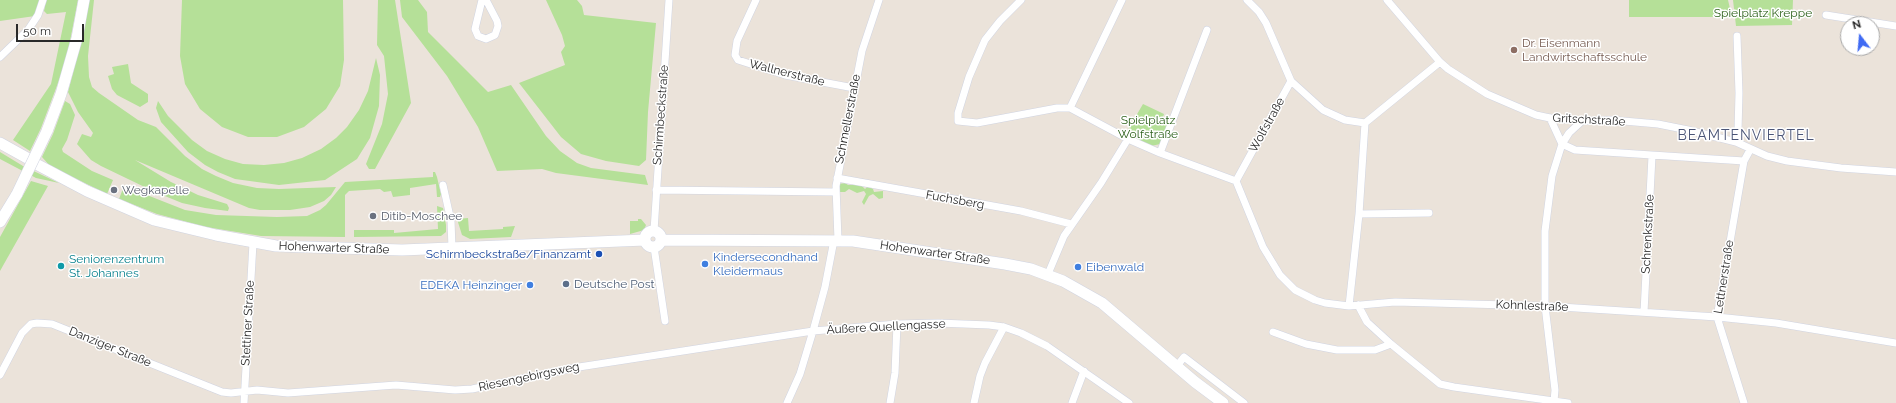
<!DOCTYPE html>
<html>
<head>
<meta charset="utf-8">
<style>
	body { margin:0 }
	#map { position:relative; width:1896px; height:403px; overflow:hidden; background:#ebe3da; font-family:Raleway,sans-serif }
	canvas { display:block }
	.north { position:absolute; left:1840px; top:16px; width:40px; height:40px; box-sizing:border-box; background:#fff; border:1px solid #a9a9a9; border-radius:50%; rotate:344deg; font-size:11px; font-weight:700; line-height:16px; text-align:center; color:#292929 }
	.north::after { content:''; display:block; margin:auto; width:14px; height:18px; background:#3f6af3; clip-path:polygon(50% 0,100% 100%,50% 72%,0 100%) }
	.scale { position:absolute; left:16px; top:24px; width:68px; height:18px; box-sizing:border-box; border:2px solid #292929; border-top:0; padding-left:5px; font-size:12px; line-height:14px; white-space:nowrap; color:#292929; -webkit-text-stroke:3px #fff; paint-order:stroke }
</style>
</head>
<body>
<div id="map">
<canvas width="1896" height="403"></canvas>
<div class="north">N</div>
<div class="scale">50 m</div>
</div>
<script>
const ctx = document.querySelector('canvas').getContext('2d');
ctx.lineJoin = 'round';
function fillPath(path, color) { ctx.fillStyle = color; ctx.fill(path, 'evenodd'); }
const shape = rows => new Path2D(rows.map(r => 'M' + r).join(''));
function trace(path, color, width, dash) { ctx.strokeStyle = color; ctx.lineWidth = width; ctx.lineCap = dash ? 'butt' : 'round'; ctx.setLineDash(dash || []); ctx.stroke(path); }
function label(font, color, halo, rows, align = 'center') {
  ctx.font = font + ' Raleway,sans-serif'; ctx.lineWidth = 3; ctx.setLineDash([]); ctx.textBaseline = 'middle'; ctx.strokeStyle = halo; ctx.fillStyle = color; for (const [text, x, y, turn = 0] of rows) {
    ctx.save(); ctx.translate(x, y); ctx.rotate((+turn || 0) * Math.PI / 180); ctx.textAlign = isNaN(turn) ? turn : align; if (halo) ctx.strokeText(text, 0, 0); ctx.fillText(text, 0, 0); ctx.restore();
  }
}
fillPath(shape([
	[0,0,40,0,35,16,0,21],
	[46,0,78,0,66,62,41,128,30,151,13,140,51,84,66,12,47,14,44,11],
	[89,0,94,0,88,56,89,77,92,87,99,93,138,120,156,127,185,156,202,169,216,176,233,183,257,188,279,189,336,187,331,195,324,201,310,207,290,210,260,210,249,208,135,160,171,182,198,195,227,204,229,208,228,211,205,208,182,203,155,192,101,166,91,160,77,144,82,134,91,137,93,133,78,112,68,92,83,34],
	[182,0,343,0,344,60,340,86,326,109,304,127,277,137,248,137,222,127,200,109,185,84,180,56],
	[378,0,395,0,411,103,375,169,369,169,366,164,382,124,388,94,384,56,377,45],
	[400,0,418,0,427,12,428,32,488,92,511,85,546,136,560,151,577,163,591,168,645,175,648,185,556,173,542,169,497,171,478,127,447,76,402,17],
	[546,0,577,0,582,6,584,15,656,23,648,112,646,160,639,166,606,161,581,154,561,137,519,83,565,65,561,52,565,46,562,35],
	[1629,0,1728,0,1732,17,1629,17],
	[1733,0,1793,0,1792,25,1736,26],
	[376,58,380,75,379,106,370,138,357,159,325,180,279,185,235,179,218,172,205,165,188,152,161,122,156,108,158,101,168,116,192,140,207,151,225,159,243,164,264,165,284,163,302,158,321,149,336,138,347,127,359,110,368,91],
	[128,64,131,83,148,94,148,102,140,107,117,95,112,89,108,76,114,74,112,67],
	[65,101,70,104,75,115,67,140,62,149,63,152,92,171,113,180,107,194,50,166,42,157,53,134],
	[1143,104,1164,114,1162,120,1172,124,1165,143,1151,146,1126,133],
	[0,152,23,166,59,183,36,178,0,159],
	[433,172,435,172,437,177,441,194,440,197,437,197,436,184,410,188,410,195,393,197,391,191,384,192,380,189,349,191,345,195,345,237,261,236,206,227,157,214,119,199,124,186,185,210,216,215,277,217,307,216,320,210,326,205,345,182,433,177],
	[31,181,48,186,0,271,0,237],
	[845,183,848,185,852,185,852,183,860,184,865,189,868,186,873,189,874,192,883,191,883,198,879,199,873,194,869,196,864,205,862,202,866,194,864,191,857,193,849,189,845,192,839,192,839,184],
	[437,206,443,208,446,225,446,232,441,236,354,237,354,230,394,230,394,233,438,229],
	[468,218,469,231,503,229,503,227,515,226,511,237,470,239,462,235,457,219],
	[638,219,641,219,646,225,644,230,630,234,630,221,638,221]
]), '#b5e098');
const street = shape([
	[482,0,475,29,478,36,486,39,495,35,498,26,497,21,486,0],
	[756,0,737,41,735,55,738,60,785,75,854,88],
	[1021,0,1000,21,985,40,969,77,958,113,958,121,977,123,1057,108,1070,108],
	[1122,0,1070,108,1128,139],
	[1387,0,1440,62,1448,69,1487,94,1536,115,1550,118,1582,121,1612,120,1658,124,1688,130,1736,142,1767,156,1787,161,1841,168,1896,172],
	[1826,15,1896,26],
	[0,57,28,30,38,15,43,0],
	[1291,81,1323,110,1345,120,1365,123,1359,214,1349,306],
	[1550,118,1562,144,1552,176,1545,231,1545,306,1555,390,1554,401],
	[1582,121,1569,133,1562,144,1575,150,1744,161],
	[1365,123,1440,62],
	[1736,142,1738,131,1739,93,1737,36],
	[1160,153,1207,30],
	[837,178,1021,211,1071,224],
	[1236,181,1263,247,1280,275,1295,290,1315,300,1325,303,1349,306,1395,302,1545,306,1717,317,1776,323,1896,343],
	[443,185,451,221,452,248],
	[656,190,835,192],
	[1359,214,1429,213],
	[654,231,669,0],
	[838,240,836,186,862,51,879,0],
	[654,247,665,321],
	[1048,274,1064,236,1101,183,1128,139,1160,153,1236,181,1291,81,1266,23,1259,12,1247,0],
	[1358,305,1367,322,1391,344],
	[1644,312,1652,156],
	[1273,332,1306,344,1337,350,1375,350,1391,344,1440,384,1454,387,1568,403],
	[1177,366,1184,357,1244,403],
	[0,375,22,333,31,324,37,323,52,324,222,392,231,393,257,390,288,393,396,385,455,390,472,389,579,367,813,331,897,324,938,323,989,325,1004,327,1021,333,1047,346,1129,403],
	[244,403,253,243],
	[787,403,800,374,813,331,825,287,834,240],
	[890,403,895,373,897,324],
	[974,403,980,376,985,363,1004,327],
	[1072,403,1084,371],
	[1744,403,1717,317,1744,161,1750,150]
]);
const secondary = shape([
	[47,131,61,94,77,38,84,0],
	[0,143,27,158],
	[38,165,87,191,154,220,216,235,276,246,402,250,645,240],
	[0,222,17,194],
	'645 239a8 8 0 1 1 16 0a8 8 0 1 1-16 0Z',
	[662,240,853,241,1005,264,1031,269,1063,281,1102,303,1195,382,1223,403]
]);
trace(street, '#d0d4e1', 8);
trace(secondary, '#d0d4e1', 12);
trace(street, '#fff', 7);
trace(secondary, '#fff', 11);
const secondaryBridge = shape([
	[17,194,47,131]
]);
trace(secondaryBridge, '#d0d4e1', 12, []);
trace(secondaryBridge, '#fff', 11);
for (const [x, y, r, color] of [
	[1514,50,4,"#8d6e63"],
	[114,190,4,"#6b7280"],
	[373,216,4,"#6b7280"],
	[599,254,4,"#1a4fb4"],
	[705,264,4,"#3f7fe0"],
	[61,266,4,"#0f9aa8"],
	[1078,267,4,"#3f7fe0"],
	[566,284,4,"#5c6f8a"],
	[530,285,4,"#3f7fe0"]
]) { const dot = new Path2D(); dot.arc(x, y, r, 0, 2 * Math.PI); ctx.fillStyle = color; ctx.fill(dot); trace(dot, '#fff', 1.5); }
label('12px', '#2e621c', '#fff', [
	["Spielplatz Kreppe",1763,13],
	["Spielplatz",1148,120],
	["Wolfstraße",1148,134]
]);
label('12px', '#785e54', '#fff', [
	["Dr. Eisenmann",1522,43],
	["Landwirtschaftsschule",1522,57]
], 'left');
label('12px', '#292929', '#fff', [
	["Wallnerstraße",787,73,14],
	["Schirmbeckstraße",661,115,-86],
	["Schmellerstraße",848,119,-79],
	["Gritschstraße",1589,120,3],
	["Wolfstraße",1267,125,-61],
	["Fuchsberg",955,200,10],
	["Schrenkstraße",1648,234,-87],
	["Hohenwarter Straße",334,248,2],
	["Hohenwarter Straße",935,253,8],
	["Lettnerstraße",1724,277,-81],
	["Kohnlestraße",1532,306,2],
	["Stettiner Straße",248,323,-87],
	["Äußere Quellengasse",886,327,-3],
	["Danziger Straße",110,347,22],
	["Riesengebirgsweg",529,377,-12]
]);
label('12px', '#5b616d', '#fff', [
	["Wegkapelle",122,190],
	["Ditib-Moschee",381,216]
], 'left');
label('12px', '#164399', '#fff', [
	["Schirmbeckstraße/Finanzamt",591,254]
], 'right');
label('12px', '#366cbe', '#fff', [
	["Kindersecondhand",713,257],
	["Kleidermaus",713,271],
	["Eibenwald",1086,267],
	["EDEKA Heinzinger",522,285,"right"]
], 'left');
label('12px', '#0d838f', '#fff', [
	["Seniorenzentrum",69,259],
	["St. Johannes",69,273]
], 'left');
label('12px', '#4e5e75', '#fff', [
	["Deutsche Post",574,284]
], 'left');
ctx.letterSpacing = '1px';
label('14px', '#4b5577', '#fff', [
	["BEAMTENVIERTEL",1746,136]
]);
ctx.letterSpacing = '0px';
</script>
</body>
</html>
